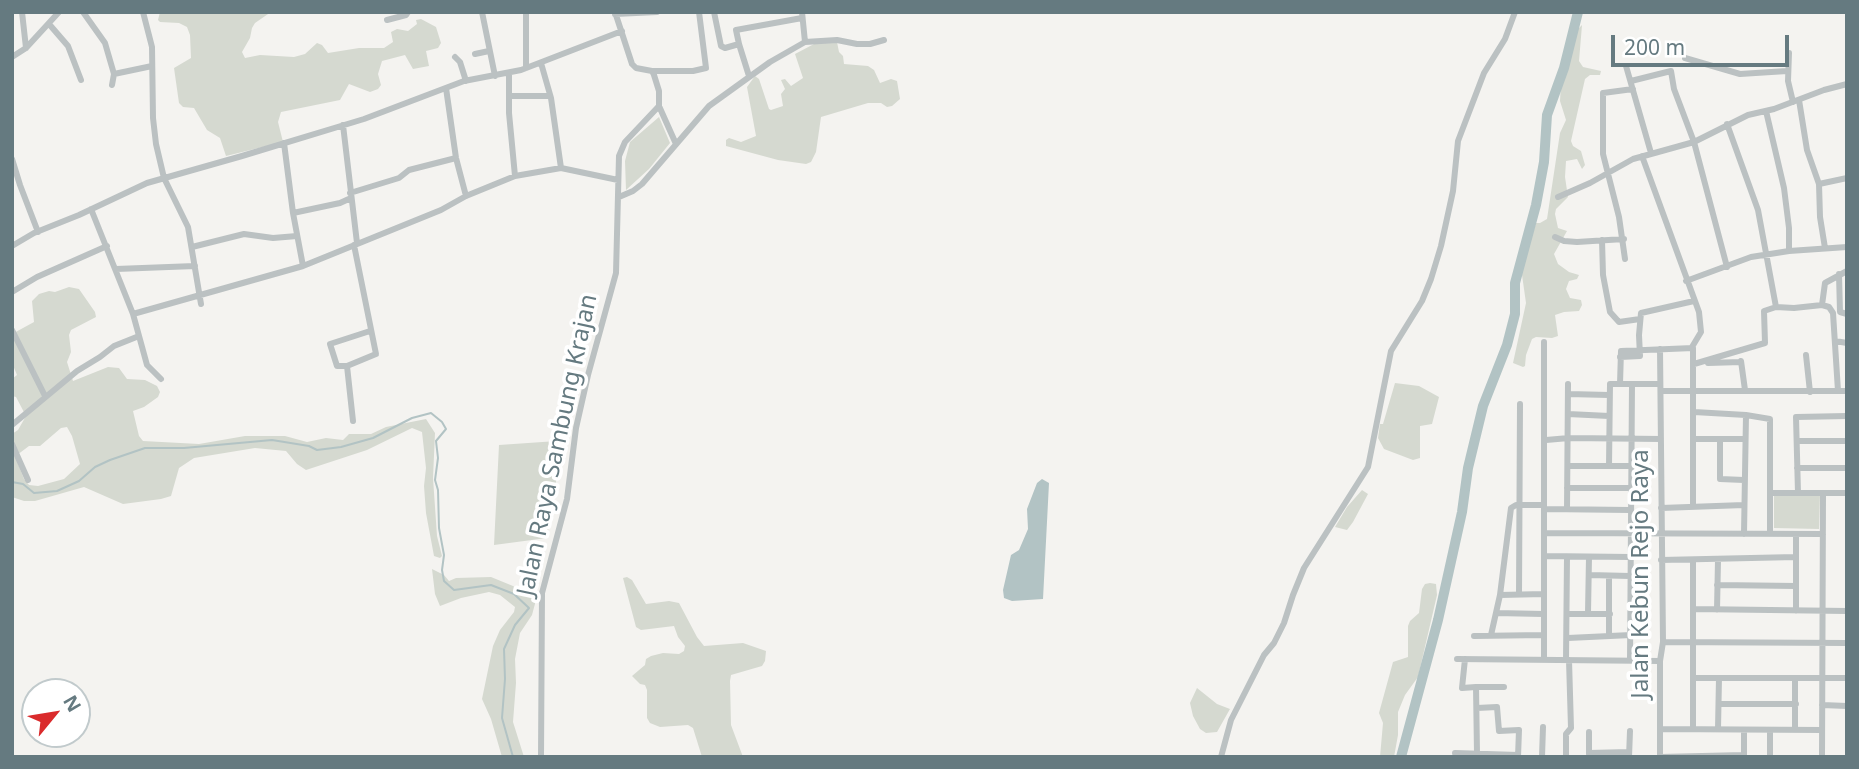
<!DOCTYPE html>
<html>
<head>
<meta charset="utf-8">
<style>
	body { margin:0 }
	#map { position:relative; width:1859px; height:769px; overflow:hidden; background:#f4f3f0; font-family:"Noto Sans",sans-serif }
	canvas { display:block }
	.frame { position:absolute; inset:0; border:14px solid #657a80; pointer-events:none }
	.north { position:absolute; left:21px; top:678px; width:70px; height:70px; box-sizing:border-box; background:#fff; border:2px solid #c1cacc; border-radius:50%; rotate:60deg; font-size:19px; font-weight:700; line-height:28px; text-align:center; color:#657a80 }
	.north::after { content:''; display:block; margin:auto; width:24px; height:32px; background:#da2b2c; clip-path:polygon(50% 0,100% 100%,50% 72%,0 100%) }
	.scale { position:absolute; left:1611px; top:35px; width:178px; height:32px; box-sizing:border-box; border:4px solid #657a80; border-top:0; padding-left:9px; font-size:21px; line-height:24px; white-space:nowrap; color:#657a80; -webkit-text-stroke:5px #fff; paint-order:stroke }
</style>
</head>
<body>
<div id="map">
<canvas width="1859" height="769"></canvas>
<div class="frame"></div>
<div class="north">N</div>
<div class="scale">200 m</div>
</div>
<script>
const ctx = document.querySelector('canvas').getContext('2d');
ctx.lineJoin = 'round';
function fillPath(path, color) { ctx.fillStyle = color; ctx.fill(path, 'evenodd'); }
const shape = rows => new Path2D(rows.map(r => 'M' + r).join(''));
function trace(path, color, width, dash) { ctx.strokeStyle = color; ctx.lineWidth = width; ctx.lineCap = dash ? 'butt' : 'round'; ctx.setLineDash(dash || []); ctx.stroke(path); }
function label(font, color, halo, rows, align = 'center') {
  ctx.font = font + ' "Noto Sans",sans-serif'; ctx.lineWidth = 7; ctx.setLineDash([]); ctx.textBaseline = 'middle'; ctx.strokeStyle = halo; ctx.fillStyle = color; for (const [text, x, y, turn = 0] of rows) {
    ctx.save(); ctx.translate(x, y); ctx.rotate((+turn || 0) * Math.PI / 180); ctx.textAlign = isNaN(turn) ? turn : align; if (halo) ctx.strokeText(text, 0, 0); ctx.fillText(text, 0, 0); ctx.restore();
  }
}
fillPath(shape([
	[160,12,271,12,255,23,252,28,250,38,242,52,245,58,260,55,294,57,305,54,317,43,322,45,328,53,359,48,384,48,393,42,391,32,397,29,408,31,417,24,416,20,421,19,436,27,441,43,438,48,426,51,429,66,413,69,405,55,382,61,378,74,381,85,378,89,370,92,349,84,340,100,281,112,278,122,283,142,226,156,220,138,207,130,194,108,183,107,179,103,174,68,191,58,190,35,187,27,179,23,160,22,158,20],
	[1582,25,1579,61,1583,67,1601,71,1600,75,1590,75,1585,79,1571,141,1573,146,1581,151,1585,165,1582,169,1577,159,1566,161,1565,177,1568,197,1556,209,1555,214,1558,228,1567,231,1554,254,1558,264,1569,272,1579,275,1577,279,1569,281,1566,289,1570,298,1581,300,1582,305,1579,311,1564,312,1555,315,1558,336,1552,338,1536,337,1532,339,1526,355,1525,366,1523,367,1513,363,1526,303,1521,268,1536,223,1540,223,1547,219,1560,133,1566,120,1560,101,1561,83,1568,68,1576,31],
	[837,42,839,52,843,56,844,64,868,66,874,70,880,83,891,79,897,81,900,99,892,106,887,107,881,103,868,103,821,117,816,152,811,162,806,164,778,160,726,146,726,140,729,138,741,142,756,136,747,87,755,76,759,79,769,109,771,110,783,106,781,94,785,89,781,80,785,79,791,86,803,78,795,54,814,44],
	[659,117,670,143,649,169,626,190,625,161,630,142],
	[69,287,79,289,95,312,96,317,71,330,69,335,71,352,67,362,73,381,108,367,119,368,127,379,145,380,157,386,160,392,158,397,144,407,133,411,139,436,143,441,199,444,245,436,285,436,307,442,326,438,343,440,349,434,371,434,386,427,426,419,435,433,433,478,437,536,442,556,440,558,434,556,426,513,424,486,426,468,422,432,412,428,367,450,306,470,297,464,286,451,255,448,194,458,179,468,171,496,161,499,123,504,84,487,35,501,24,501,12,497,12,434,18,430,26,416,16,397,12,396,12,379,17,375,12,363,12,334,34,322,32,301,39,294,49,291,55,292],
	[67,427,72,436,80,464,64,479,38,486,29,485,24,479,17,461,17,455,29,446,40,446,61,428],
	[1395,383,1419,386,1439,397,1432,424,1420,426,1420,458,1413,460,1384,449,1378,438,1380,424,1383,424],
	[557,441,556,482,547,538,494,545,499,445],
	[1362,490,1368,494,1353,522,1347,530,1335,527,1347,507],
	[1774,494,1820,494,1819,529,1774,528],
	[432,569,444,575,449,581,456,578,491,577,513,586,536,600,532,615,520,633,515,659,516,683,513,722,524,757,502,757,491,719,482,699,493,646,500,630,514,612,515,607,500,595,489,592,461,598,440,606,435,594],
	[627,577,632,580,646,604,669,601,679,603,697,637,704,646,743,643,766,651,765,661,762,666,731,675,730,681,731,725,743,757,702,757,693,728,688,725,660,727,650,723,647,718,647,690,645,685,640,684,632,676,645,665,646,659,651,656,663,653,679,654,684,651,685,646,678,637,674,626,641,630,636,627,623,578],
	[1430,583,1436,584,1437,595,1418,677,1405,695,1398,712,1398,735,1394,757,1380,757,1383,723,1379,713,1393,662,1408,657,1408,626,1410,621,1419,613,1422,589,1425,584],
	[1197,688,1217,704,1230,709,1217,732,1206,733,1200,729,1193,716,1190,703]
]), '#d5d9d0');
fillPath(shape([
	[1042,479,1049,483,1043,599,1012,601,1004,598,1003,590,1011,555,1019,550,1028,529,1027,509,1037,483]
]), '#b2c3c4');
trace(shape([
	[12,482,23,484,34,493,57,491,79,481,95,467,110,460,145,448,184,448,272,440,309,446,317,450,341,447,373,438,412,418,431,413,442,422,446,429,436,441,438,458,435,480,438,490,439,528,444,555,442,570,444,581,454,590,491,585,514,594,529,608,515,625,504,649,505,679,502,718,513,757]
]), '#b2c3c4', 2);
trace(shape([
	[1401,757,1438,620,1462,512,1468,468,1483,406,1507,345,1515,314,1515,283,1536,205,1544,162,1547,115,1564,68,1578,12]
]), '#b2c3c4', 10);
trace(shape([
	[22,12,26,48],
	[83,12,105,43,114,74,112,85],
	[143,12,152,47,153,118,156,144,164,178,188,227,201,304],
	[482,12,495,76],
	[714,12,721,46,725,48,739,44,749,76],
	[802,12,805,42],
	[615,14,657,12],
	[387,20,406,15,408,12],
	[49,24,68,46,81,80],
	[739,44,736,30,802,18],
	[1789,53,1788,81,1793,102],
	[475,54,489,51],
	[12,57,26,48,59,12],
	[455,57,460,62,466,81],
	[1685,58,1740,74,1787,71],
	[541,63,551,98,561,168],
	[1626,66,1651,153],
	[526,68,526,12],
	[652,71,693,71,706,68,699,12],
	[509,73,509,113,515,176],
	[114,74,152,66],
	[1631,81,1671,71,1674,89,1694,142,1727,267],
	[446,88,456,158,466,196],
	[509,96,550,96],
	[1799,100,1807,150,1819,184,1820,217,1825,248],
	[659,106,676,144],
	[1766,111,1784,188,1789,228,1789,251],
	[1727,124,1758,210,1776,307],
	[343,125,357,243],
	[284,143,293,213,303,266],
	[1642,156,1699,312,1701,332,1692,347],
	[12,159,20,185,38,232],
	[1819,184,1847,178],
	[350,193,399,178,409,170,456,158],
	[619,197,633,191,642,184,709,106,770,62,805,42,837,40,857,44,870,44,884,40],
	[1558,197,1590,183,1633,159,1694,142,1748,115,1774,109,1824,90,1847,84],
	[91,209,133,314,147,365,161,379],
	[293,213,340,203,351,198],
	[1555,237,1564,241,1577,242,1624,239],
	[1602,240,1603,275,1610,312,1619,322,1640,319],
	[12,246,34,233,79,215,147,183,242,156,364,119,464,81,521,70,622,31],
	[192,247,244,234,273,238,297,236],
	[1625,259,1619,217,1603,154,1603,93,1633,89],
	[116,269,195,266],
	[1839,274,1840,312,1847,314],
	[1686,281,1751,257,1789,251,1847,247],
	[12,292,37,277,107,246],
	[1822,305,1825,283,1847,271],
	[133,314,303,266,441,210,466,196,515,176,561,168,618,180],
	[12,330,45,396],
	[1835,341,1847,343],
	[1660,349,1663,642,1660,661,1660,757],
	[1806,355,1810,392],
	[1620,357,1640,356,1639,335,1641,313,1694,301],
	[1741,361,1745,390],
	[1708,363,1741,362],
	[1694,364,1765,343,1764,311,1776,307,1794,308,1822,305,1829,307,1833,313,1838,391],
	[347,366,337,366,330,344,370,331],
	[1620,384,1621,351,1693,348,1693,506],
	[1661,391,1847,391],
	[1568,394,1609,395],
	[1694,412,1746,415,1770,419,1770,534],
	[1568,414,1609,416],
	[353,421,347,366,376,354,354,245],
	[12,425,77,371,100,357,114,346,139,336],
	[1694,439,1745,439],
	[1720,439,1720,479,1744,480],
	[1546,440,1569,438,1661,439],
	[1797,441,1847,441],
	[12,444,28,480],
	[1568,466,1630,466],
	[1609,466,1610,384,1660,384],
	[1797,468,1847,468],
	[1567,488,1630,488],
	[1770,493,1847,493],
	[1798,493,1796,417,1847,416],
	[1661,508,1744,505],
	[1545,509,1630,510],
	[1567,509,1568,384],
	[1545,533,1823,534],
	[1744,534,1746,415],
	[1544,556,1630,557],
	[1661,560,1796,557],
	[1589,575,1630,576],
	[1717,585,1796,586],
	[1519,594,1520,404],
	[1500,595,1511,508,1516,505,1544,505],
	[1693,609,1847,611],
	[1717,610,1718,560],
	[1796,611,1796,534],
	[1496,613,1543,614],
	[1588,613,1589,557],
	[1567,614,1610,614],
	[1491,635,1500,595,1544,594],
	[1609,635,1609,576],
	[1474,636,1543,635],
	[1568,638,1631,635],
	[1663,642,1847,643],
	[1457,659,1660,661],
	[1465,659,1462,688,1476,687],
	[1544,659,1544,342],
	[1566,660,1567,557],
	[1630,660,1632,384],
	[1693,678,1847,678],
	[1795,678,1795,730],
	[1719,704,1796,704],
	[1822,705,1847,706],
	[1477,708,1497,707,1499,731,1519,730,1518,757],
	[1660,729,1822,730],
	[1693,729,1693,560],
	[1718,729,1719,678],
	[1455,753,1518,755],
	[1477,753,1476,687,1504,687],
	[1589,753,1629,752],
	[1589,754,1589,732],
	[1744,756,1744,730],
	[541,757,542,593,567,499,576,428,588,375,616,273,619,156,625,142,659,106,659,91,654,75,652,71,636,68,632,64,615,12],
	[1221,757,1231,720,1264,655,1274,643,1284,623,1293,595,1304,568,1368,467,1391,351,1422,301,1431,279,1441,246,1453,191,1458,141,1484,73,1505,39,1515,12],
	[1542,757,1543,727],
	[1566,757,1566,734,1571,728,1569,660],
	[1629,757,1630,731],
	[1660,757,1744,755],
	[1770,757,1770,731],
	[1822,757,1823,494]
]), '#bbc1c2', 6);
label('24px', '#657a80', '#fff', [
	["Jalan Raya Sambung Krajan",558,445,-78],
	["Jalan Kebun Rejo Raya",1641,574,-90]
]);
</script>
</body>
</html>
